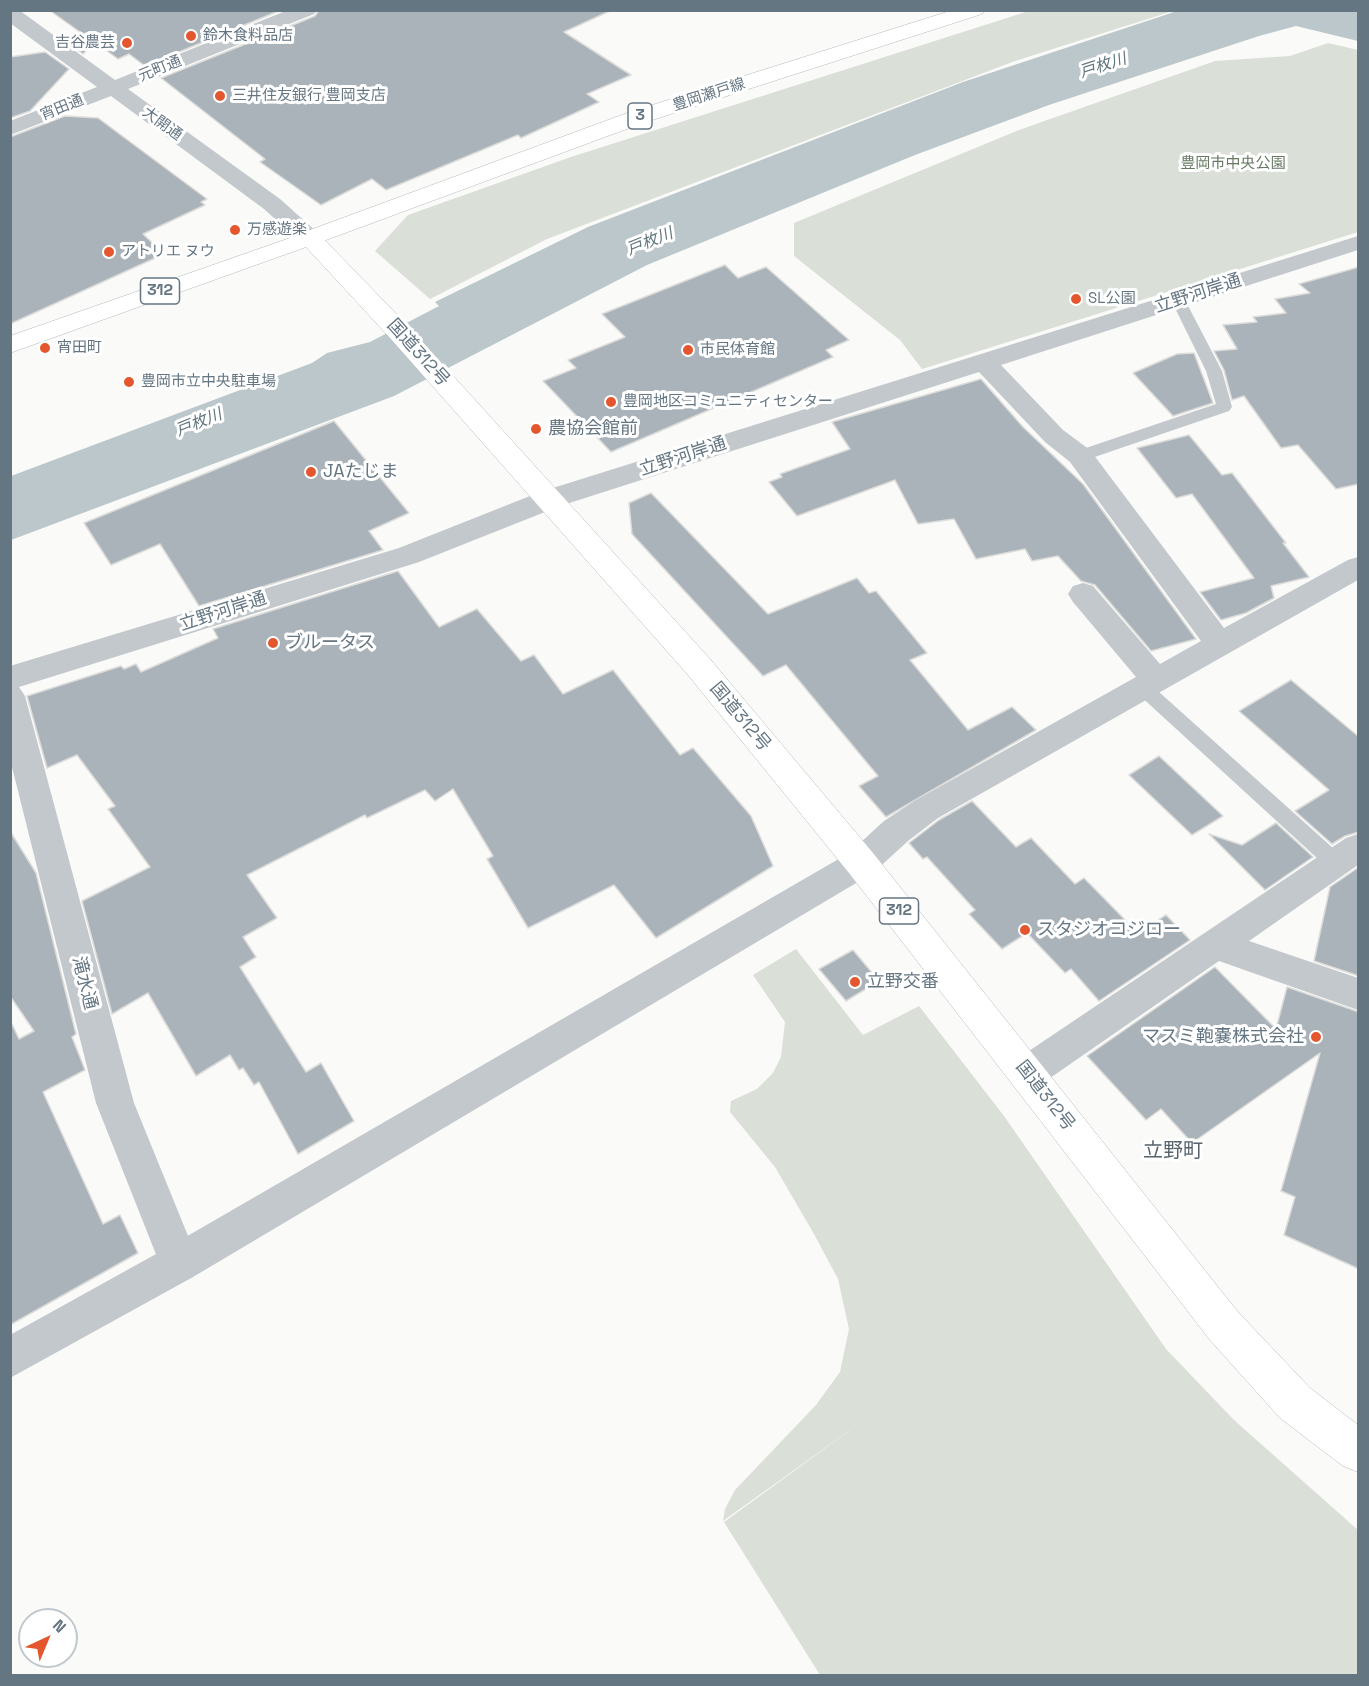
<!DOCTYPE html>
<html>
<head>
<meta charset="utf-8">
<style>
	body { margin:0 }
	#map { position:relative; width:1369px; height:1686px; overflow:hidden; background:#fafaf8; font-family:"Space Grotesk",sans-serif }
	canvas { display:block }
	.frame { position:absolute; inset:0; border:12px solid #657683; pointer-events:none }
	.north { position:absolute; left:18px; top:1608px; width:60px; height:60px; box-sizing:border-box; background:#fff; border:2px solid #c1c8cd; border-radius:50%; rotate:44deg; font-size:16px; font-weight:700; line-height:24px; text-align:center; color:#657683 }
	.north::after { content:''; display:block; margin:auto; width:21px; height:27px; background:#e4572e; clip-path:polygon(50% 0,100% 100%,50% 72%,0 100%) }
</style>
</head>
<body>
<div id="map">
<canvas width="1369" height="1686"></canvas>
<div class="frame"></div>
<div class="north">N</div>
</div>
<script>
const ctx = document.querySelector('canvas').getContext('2d');
ctx.lineJoin = 'round';
function fillPath(path, color) { ctx.fillStyle = color; ctx.fill(path, 'evenodd'); }
const shape = rows => new Path2D(rows.map(r => 'M' + r).join(''));
function trace(path, color, width, dash) { ctx.strokeStyle = color; ctx.lineWidth = width; ctx.lineCap = dash ? 'butt' : 'round'; ctx.setLineDash(dash || []); ctx.stroke(path); }
function label(font, color, halo, rows, align = 'center') {
  ctx.font = font + ' "Space Grotesk","Noto Sans JP",sans-serif'; ctx.lineWidth = 6; ctx.setLineDash([]); ctx.textBaseline = 'middle'; ctx.strokeStyle = halo; ctx.fillStyle = color; for (const [text, x, y, turn = 0] of rows) {
    ctx.save(); ctx.translate(x, y); ctx.rotate((+turn || 0) * Math.PI / 180); ctx.textAlign = isNaN(turn) ? turn : align; if (halo) ctx.strokeText(text, 0, 0); ctx.fillText(text, 0, 0); ctx.restore();
  }
}
fillPath(shape([
	[1032,10,1173,11,1015,61,547,239,430,299,375,251,408,215,571,157],
	[1328,43,1358,50,1358,232,922,369,900,340,794,256,794,223,1019,130,1215,61,1290,56],
	[796,949,863,1035,919,1006,1004,1116,1166,1349,1235,1421,1358,1530,1358,1675,820,1675,724,1522,864,1420,723,1521,725,1509,735,1490,816,1405,840,1372,849,1329,838,1279,814,1234,775,1167,730,1112,731,1101,757,1089,773,1073,781,1057,785,1022,753,975]
]), '#dadfd7');
fillPath(shape([
	[1177,11,1358,11,1358,41,1296,26,1259,36,1049,105,915,155,647,265,394,396,11,540,11,476,312,363,327,353,370,342,439,306,435,302,588,227,963,82]
]), '#bbc7cb');
const building = shape([
	[49,10,281,10,145,66,129,54,118,59,95,42,83,54,73,46,94,42,49,10],
	[319,10,612,10,564,32,631,75,587,94,599,102,521,138,518,135,386,190,372,179,321,205,260,162,265,159,161,78,315,16,319,10],
	[45,52,69,69,30,111,10,118,10,57,45,52],
	[65,116,98,118,207,199,201,202,205,205,143,234,164,254,10,324,10,137,65,116],
	[725,265,738,278,766,267,849,340,826,350,833,357,611,452,543,381,576,368,568,360,625,337,602,314,725,265],
	[1359,267,1359,484,1336,489,1298,445,1281,448,1244,396,1232,400,1224,370,1214,351,1237,349,1223,325,1257,322,1253,317,1286,313,1275,299,1310,293,1299,284,1359,267],
	[1194,353,1213,403,1173,416,1133,373,1177,354,1194,353],
	[981,379,1023,427,1083,484,1196,639,1151,651,1095,585,1081,581,1058,556,1032,561,1025,549,976,559,954,519,918,524,895,480,797,516,769,482,782,477,780,474,850,449,832,422,981,379],
	[334,421,409,513,369,531,383,550,199,606,160,544,111,565,84,523,334,421],
	[1189,435,1222,475,1232,473,1286,543,1283,543,1309,577,1271,586,1274,598,1246,613,1221,620,1200,592,1254,578,1192,494,1176,498,1137,448,1189,435],
	[651,493,768,614,857,578,869,593,876,591,927,653,910,660,968,730,1012,707,1036,730,886,817,859,786,878,776,786,665,763,676,632,534,629,503,651,493],
	[398,571,439,627,477,609,521,661,534,655,563,694,613,670,680,755,693,748,751,816,773,866,656,938,614,885,528,928,487,859,493,856,453,789,435,801,425,790,367,818,365,815,247,875,277,918,243,937,256,957,240,967,306,1072,321,1063,354,1121,298,1154,259,1082,254,1085,243,1068,239,1070,230,1055,196,1076,148,993,112,1014,82,901,150,867,108,809,115,806,77,755,47,768,27,696,121,666,124,669,136,664,141,672,218,638,213,629,398,571],
	[1291,680,1359,737,1359,832,1345,836,1332,844,1295,811,1329,790,1239,711,1291,680],
	[1159,756,1223,816,1192,835,1129,775,1159,756],
	[972,801,1016,847,1031,838,1075,884,1084,878,1138,933,1166,915,1190,940,1099,1001,1071,969,1065,973,1027,933,1002,949,969,914,975,910,927,857,923,859,909,843,939,820,972,801],
	[1276,823,1313,857,1265,890,1209,834,1242,845,1276,823],
	[10,831,36,873,76,1034,72,1037,85,1070,43,1092,103,1224,120,1215,138,1253,10,1325,10,1020,19,1039,34,1031,10,996,10,831],
	[1359,867,1359,976,1314,961,1330,887,1359,867],
	[853,950,879,981,846,1001,819,969,853,950],
	[1215,967,1276,1029,1287,987,1359,1012,1359,1269,1284,1235,1295,1197,1281,1191,1320,1053,1192,1143,1161,1109,1146,1120,1087,1056,1215,967]
]);
fillPath(building, '#aab3b9');
trace(building, '#dcdcda', 1.5);
const primary = shape([
	[953,10,985,10,982,14,643,123,318,243,310,245,302,243,298,238,302,233,627,113,953,10]
]);
const trunk = shape([
	[310,231,318,233,408,326,710,659,873,853,1238,1312,1310,1388,1358,1425,1358,1472,1343,1466,1280,1418,1210,1340,849,873,688,675,390,338,306,247,10,353,10,336,310,231]
]);
trace(primary, '#b5babe', 1);
trace(trunk, '#b4b9bd', 1);
fillPath(shape([
	[1178,296,1185,300,1222,371,1232,407,1229,411,1086,460,1074,460,1072,456,1074,452,1216,404,1206,371,1171,300,1178,296],
	[1143,681,1149,683,1343,857,1346,863,1343,869,1336,871,1329,869,1137,693,1134,688,1137,683,1143,681]
]), '#c3c8cc');
fillPath(shape([
	[1358,236,1358,250,1001,365,1063,430,1090,450,1224,628,1348,560,1358,557,1358,580,938,818,908,841,873,873,861,877,849,873,844,863,849,853,884,821,916,800,1136,677,1073,602,1068,594,1073,586,1083,583,1093,586,1160,664,1201,641,1070,462,1045,442,979,372,560,506,419,562,19,687,25,696,134,1103,199,1263,193,1277,179,1283,165,1277,96,1103,10,759,10,666,399,548,540,492,1358,236],
	[1358,834,1358,865,1249,941,1358,978,1358,1010,1219,961,1040,1085,1027,1090,1014,1085,1009,1073,1014,1061,1346,838,1358,834]
]), '#c3c8cc');
fillPath(shape([
	[10,10,19,10,115,80,288,10,317,10,314,14,128,89,280,199,318,233,322,238,318,243,302,243,264,209,111,96,10,135,10,121,97,87,10,23,10,10],
	[861,849,873,853,878,863,873,873,193,1277,10,1378,10,1335,165,1249,849,853,861,849]
]), '#c3c8cc');
fillPath(primary, '#fff');
fillPath(trunk, '#fff');
for (const [x, y, r, color] of [
	[191,36,6,"#e4572e"],
	[127,43,6,"#e4572e"],
	[220,96,6,"#e4572e"],
	[235,230,6,"#e4572e"],
	[109,252,6,"#e4572e"],
	[1076,299,6,"#e4572e"],
	[45,348,6,"#e4572e"],
	[688,350,6,"#e4572e"],
	[129,382,6,"#e4572e"],
	[611,402,6,"#e4572e"],
	[536,429,6,"#e4572e"],
	[311,472,6,"#e4572e"],
	[273,643,6,"#e4572e"],
	[1025,930,6,"#e4572e"],
	[855,982,6,"#e4572e"],
	[1316,1037,6,"#e4572e"]
]) { const dot = new Path2D(); dot.arc(x, y, r, 0, 2 * Math.PI); ctx.fillStyle = color; ctx.fill(dot); trace(dot, '#fff', 2); }
label('15px', '#657683', '#fff', [
	["鈴木食料品店",203,36],
	["吉谷農芸",115,43,"right"],
	["三井住友銀行 豊岡支店",232,96],
	["万感遊楽",247,230],
	["アトリエ ヌウ",121,252],
	["SL公園",1088,299],
	["宵田町",57,348],
	["市民体育館",700,350],
	["豊岡市立中央駐車場",141,382],
	["豊岡地区コミュニティセンター",623,402]
], 'left');
label('15px', '#657683', '#fff', [
	["元町通",160,69,-22],
	["豊岡瀬戸線",709,95,-18],
	["宵田通",62,108,-22],
	["大開通",162,124,36]
]);
label('15px', '#687a64', '#fff', [
	["豊岡市中央公園",1233,164]
]);
label('italic 16px', '#60757c', '#fff', [
	["戸枚川",1103,66,-18],
	["戸枚川",650,242,-22],
	["戸枚川",199,423,-22]
]);
for (const [x, y, w] of [
	[640,116,24],
	[160,291,39],
	[899,911,39]
]) { const box = new Path2D(); box.roundRect(x - w / 2, y - 13, w, 26, 4.5); ctx.fillStyle = '#fff'; ctx.fill(box); trace(box, '#657683', 1.5); }
label('bold 16px', '#657683', null, [
	["3",640,116],
	["312",160,291],
	["312",899,911]
]);
label('18px', '#657683', '#fff', [
	["立野河岸通",1198,294,-18],
	["国道312号",418,353,48],
	["立野河岸通",683,457,-18],
	["立野河岸通",223,612,-18],
	["国道312号",740,717,50],
	["滝水通",84,983,76],
	["国道312号",1045,1096,52]
]);
label('18px', '#657683', '#fff', [
	["農協会館前",548,429],
	["JAたじま",323,472],
	["ブルータス",285,643],
	["スタジオコジロー",1037,930],
	["立野交番",867,982],
	["マスミ鞄嚢株式会社",1304,1037,"right"]
], 'left');
label('20px', '#57646e', '#fff', [
	["立野町",1173,1152]
]);
</script>
</body>
</html>
